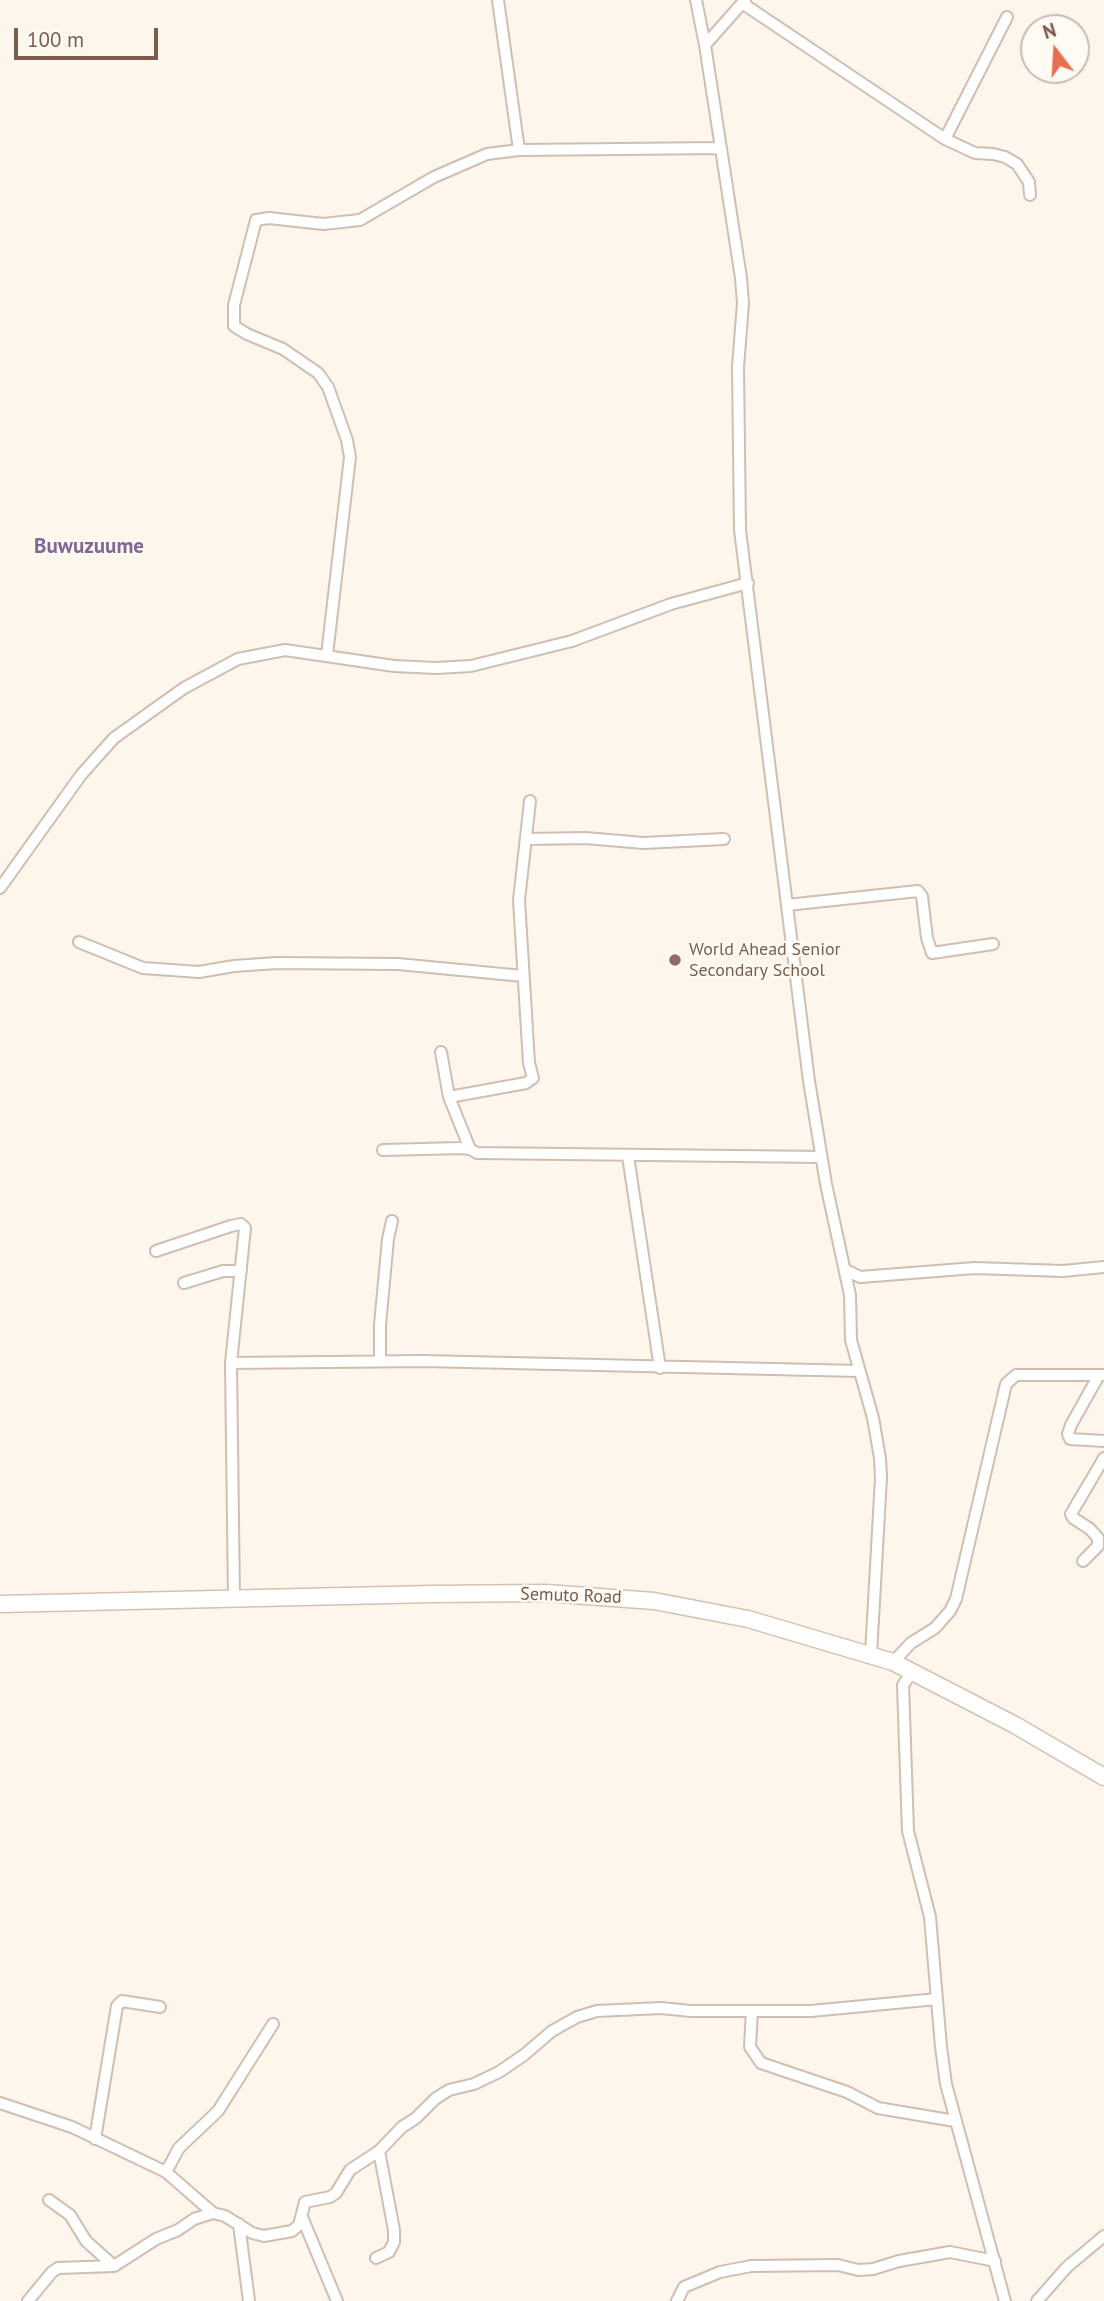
<!DOCTYPE html>
<html>
<head>
<meta charset="utf-8">
<style>
	body { margin:0 }
	#map { position:relative; width:1104px; height:2301px; overflow:hidden; background:#fdf6ec; font-family:"PT Sans",sans-serif }
	canvas { display:block }
	.north { position:absolute; left:1020px; top:14px; width:70px; height:70px; box-sizing:border-box; background:#fffaf3; border:2px solid #cabbb1; border-radius:50%; rotate:343deg; font-size:19px; font-weight:700; line-height:28px; text-align:center; color:#7a5c4d }
	.north::after { content:''; display:block; margin:auto; width:24px; height:32px; background:#e76f51; clip-path:polygon(50% 0,100% 100%,50% 72%,0 100%) }
	.scale { position:absolute; left:14px; top:28px; width:144px; height:32px; box-sizing:border-box; border:4px solid #7a5c4d; border-top:0; padding-left:9px; font-size:21px; line-height:24px; white-space:nowrap; color:#7a5c4d; -webkit-text-stroke:5px #fffaf3; paint-order:stroke }
</style>
</head>
<body>
<div id="map">
<canvas width="1104" height="2301"></canvas>
<div class="north">N</div>
<div class="scale">100 m</div>
</div>
<script>
const ctx = document.querySelector('canvas').getContext('2d');
ctx.lineJoin = 'round';
const shape = rows => new Path2D(rows.map(r => 'M' + r).join(''));
function trace(path, color, width, dash) { ctx.strokeStyle = color; ctx.lineWidth = width; ctx.lineCap = dash ? 'butt' : 'round'; ctx.setLineDash(dash || []); ctx.stroke(path); }
function label(font, color, halo, rows, align = 'center') {
  ctx.font = font + ' "PT Sans",sans-serif'; ctx.lineWidth = 5; ctx.setLineDash([]); ctx.textBaseline = 'middle'; ctx.strokeStyle = halo; ctx.fillStyle = color; for (const [text, x, y, turn = 0] of rows) {
    ctx.save(); ctx.translate(x, y); ctx.rotate((+turn || 0) * Math.PI / 180); ctx.textAlign = isNaN(turn) ? turn : align; if (halo) ctx.strokeText(text, 0, 0); ctx.fillText(text, 0, 0); ctx.restore();
  }
}
const street = shape([
	[498,0,519,150],
	[696,0,705,45,741,278,743,303,738,367,740,530,809,1081,826,1184,850,1295,851,1340,873,1418,880,1458,881,1478,871,1654],
	[742,3,945,139,975,153,993,154,1005,157,1017,164,1029,182,1030,195],
	[705,45,745,0],
	[945,139,1007,17],
	[327,655,350,457,347,440,328,387,318,373,283,349,247,334,234,326,234,305,256,220,269,218,323,224,360,220,434,177,487,154,519,150,719,148],
	[527,839,585,838,644,843,724,839],
	[0,888,81,775,114,738,184,688,238,659,285,650,394,666,436,668,471,666,572,641,671,604,748,583],
	[787,905,918,891,922,896,927,938,932,953,993,944],
	[79,942,143,968,199,972,234,966,277,963,398,964,523,976],
	[441,1052,449,1097,470,1149],
	[449,1097,526,1083,533,1078,529,1063,519,900,530,801],
	[383,1150,461,1148,470,1149,477,1153,821,1157],
	[628,1156,660,1368],
	[156,1251,231,1226,241,1224,245,1228,231,1363,234,1598],
	[846,1270,860,1277,975,1268,1063,1271,1104,1267],
	[184,1283,223,1271,241,1271],
	[380,1361,380,1325,388,1239,392,1221],
	[231,1363,423,1361,859,1371],
	[1099,1375,1071,1425,1068,1434,1070,1439,1104,1441],
	[1083,1561,1098,1546,1098,1538,1090,1529,1073,1518,1071,1514,1104,1458],
	[893,1662,911,1643,935,1628,950,1611,956,1599,1006,1384,1016,1375,1104,1375],
	[913,1671,903,1685,908,1831,930,1917,941,2047,946,2084,1005,2301],
	[752,2011,750,2047,761,2063,847,2092,878,2108,955,2121],
	[0,2103,72,2127,166,2172,213,2213],
	[95,2139,117,2006,122,2001,160,2007],
	[166,2172,179,2148,218,2111,273,2024],
	[49,2200,70,2215,86,2241,114,2266],
	[302,2217,337,2301],
	[239,2224,249,2301],
	[376,2258,389,2252,394,2242,394,2230,379,2151],
	[28,2301,52,2272,58,2268,114,2266,156,2239,178,2230,194,2219,213,2213,225,2216,252,2233,264,2236,292,2231,299,2225,305,2202,330,2197,336,2193,350,2170,379,2151,402,2127,416,2118,435,2099,449,2090,474,2084,499,2072,524,2055,552,2031,577,2017,597,2011,661,2008,691,2011,811,2011,937,1999],
	[677,2301,684,2287,720,2272,751,2266,838,2265,858,2270,873,2269,899,2261,950,2252,995,2261],
	[1037,2301,1067,2267,1104,2236]
]);
const secondary = shape([
	[0,1604,432,1594,546,1593,654,1601,748,1619,893,1662,1015,1725,1104,1777]
]);
trace(street, '#d1beb0', 14);
trace(secondary, '#d6c0b0', 19);
trace(street, '#fff', 10);
trace(secondary, '#fff', 16);
for (const [x, y, r, color] of [
	[675,960,7,"#8d6e63"]
]) { const dot = new Path2D(); dot.arc(x, y, r, 0, 2 * Math.PI); ctx.fillStyle = color; ctx.fill(dot); trace(dot, '#fffaf3', 2.5); }
label('18px', '#785e54', '#fffaf3', [
	["World Ahead Senior",689,950],
	["Secondary School",689,971]
], 'left');
label('18px', '#7a5c4d', '#fffaf3', [
	["Semuto Road",571,1596,2]
]);
label('bold 21px', '#846695', '#fffaf3', [
	["Buwuzuume",89,547]
]);
</script>
</body>
</html>
